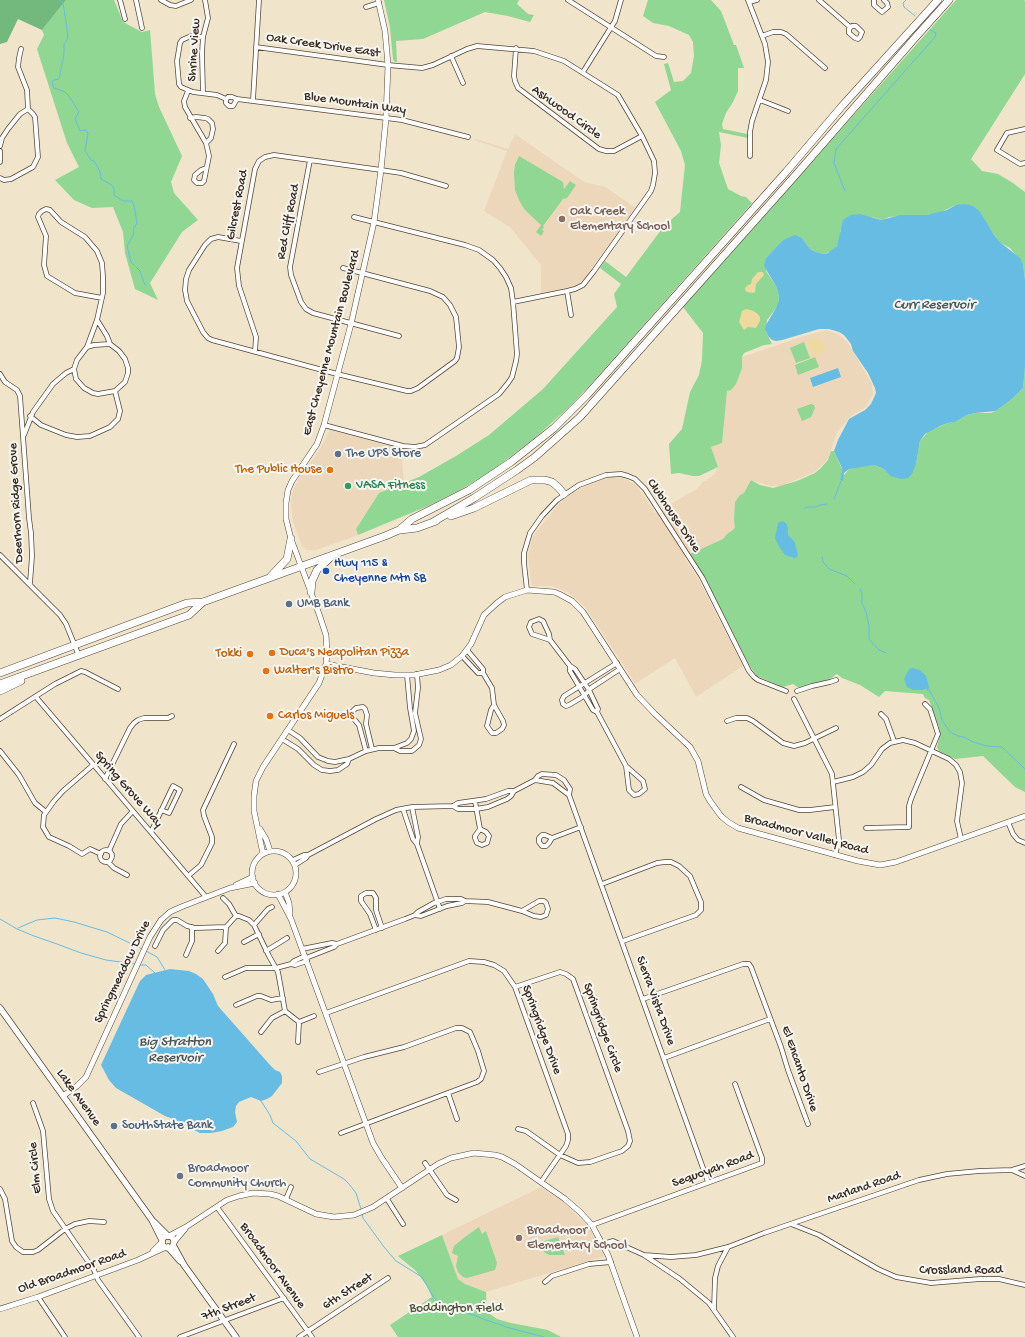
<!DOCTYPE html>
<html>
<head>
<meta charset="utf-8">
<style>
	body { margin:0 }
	canvas { display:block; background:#f0e4ca }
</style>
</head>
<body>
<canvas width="1025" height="1337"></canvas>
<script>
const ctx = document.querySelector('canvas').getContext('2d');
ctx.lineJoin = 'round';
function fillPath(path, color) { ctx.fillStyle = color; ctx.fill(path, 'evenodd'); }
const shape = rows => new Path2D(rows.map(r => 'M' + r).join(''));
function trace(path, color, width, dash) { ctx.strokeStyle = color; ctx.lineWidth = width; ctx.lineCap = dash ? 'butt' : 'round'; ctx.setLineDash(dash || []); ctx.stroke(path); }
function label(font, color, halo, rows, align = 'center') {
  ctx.font = font + ' "Gochi Hand",sans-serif'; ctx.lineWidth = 4; ctx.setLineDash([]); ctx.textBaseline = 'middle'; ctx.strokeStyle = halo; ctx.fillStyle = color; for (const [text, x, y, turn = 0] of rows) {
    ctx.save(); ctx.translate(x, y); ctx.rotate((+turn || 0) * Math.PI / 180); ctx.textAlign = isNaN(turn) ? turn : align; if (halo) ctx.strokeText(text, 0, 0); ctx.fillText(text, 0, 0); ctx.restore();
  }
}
fillPath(shape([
	[515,134,584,182,606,187,635,208,584,279,575,286,541,293,541,265,510,227,484,211,507,151,474,140,475,139,508,149],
	[827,330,838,334,848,343,872,384,873,394,866,407,851,416,837,432,828,459,816,471,781,486,770,486,751,480,744,493,740,495,735,502,735,527,733,530,723,539,684,557,699,580,743,666,696,697,675,658,635,684,632,678,586,608,568,592,552,586,532,586,528,555,533,536,561,501,581,488,607,477,624,478,637,486,655,513,697,489,703,482,715,474,718,467,711,447,724,428,723,425,727,391,742,368,742,357,807,335],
	[330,430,401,448,404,484,379,493,356,529,358,535,316,550,307,550,302,546,293,521,291,503,293,491,300,476,319,451],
	[541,1187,563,1202,583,1221,594,1235,605,1256,486,1292,465,1284,458,1279,442,1235]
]), '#edd7bb');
fillPath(shape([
	[66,0,114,0,123,22,142,32,150,30,155,94,159,107,182,156,171,182,174,193,198,220,182,232,150,283,158,300,135,289,125,253,123,232,113,207,92,208,74,200,55,180,79,167,67,143,37,49,44,35,42,30],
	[384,0,519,0,517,4,528,14,534,15,530,22,508,16,485,12,423,39,396,41,397,62,395,62,393,59,390,27],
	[648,0,711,0,721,11,734,45,736,45,744,68,738,68,738,91,733,102,726,113,722,124,723,129,747,134,748,138,719,132,721,145,719,163,728,189,741,196,746,197,752,203,591,384,568,408,536,437,489,473,460,490,428,506,358,535,356,529,379,493,419,477,456,456,489,435,543,389,617,307,614,294,621,284,600,268,605,261,626,277,664,226,680,212,685,165,681,151,655,102,671,90,664,64,668,63,674,82,683,81,691,73,694,56,693,42,689,35,669,26,653,23,643,16],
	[956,0,1024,0,1025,1,1025,74,971,159,982,171,998,174,1013,183,1025,192,1025,280,1023,264,1010,248,1001,243,994,235,987,225,956,205,939,213,927,215,914,215,889,217,882,220,872,217,840,230,840,237,837,246,832,251,824,254,816,252,810,249,802,238,783,240,766,258,766,271,776,286,779,296,779,300,776,308,767,320,766,332,772,344,764,345,744,353,742,357,742,368,736,384,731,390,727,391,722,443,711,447,718,467,699,476,693,476,679,473,671,474,669,444,682,429,690,392,699,375,702,360,703,333,683,307],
	[519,156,563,182,564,189,570,181,576,185,567,198,563,199,543,226,544,227,542,230,544,231,541,236,536,232,541,225,524,209,519,200,515,190,514,172,515,165],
	[804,342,810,358,796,363,790,348],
	[815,357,819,367,798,375,795,365],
	[1025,367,1025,792,1015,787,983,756,955,759,939,751,937,747,940,736,939,727,929,700,925,698,923,694,885,691,879,697,860,685,842,678,837,674,835,675,830,680,817,682,799,688,793,684,783,687,757,676,749,665,704,576,690,554,723,539,727,534,733,530,735,527,734,521,735,502,740,495,744,493,751,480,760,485,773,488,797,481,815,473,820,469,828,460,831,451,834,451,842,469,840,480,849,469,862,466,874,465,884,469,890,476,916,464,920,441,929,431,948,423,955,422,967,415,975,413,991,413,996,411,1013,398,1023,388],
	[811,404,814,405,815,408,811,417,802,421,797,409],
	[479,1227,482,1234,486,1231,497,1263,495,1270,467,1278,463,1277,458,1272,456,1266,458,1256,452,1253,454,1246,465,1237],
	[442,1235,458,1279,465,1284,486,1292,487,1312,497,1319,511,1323,548,1330,561,1337,398,1337,390,1325,432,1297,427,1286,416,1271,398,1256],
	[558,1237,565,1255,549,1255,544,1252,541,1242]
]), '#8fd793');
fillPath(shape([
	[0,0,66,0,42,30,18,19,7,42,0,44]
]), '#73b87d');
fillPath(shape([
	[758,272,763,272,764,275,756,284,755,292,753,293,747,292,745,290,745,288,748,285,751,284,752,279],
	[746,309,751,310,757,313,760,317,760,321,756,328,748,327,744,330,739,322,742,311],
	[819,337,826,351,813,356,807,341]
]), '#eeda9e');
fillPath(shape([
	[965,204,973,206,980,212,994,235,1001,243,1020,258,1023,264,1025,280,1025,367,1023,388,1013,398,996,411,975,413,967,415,955,422,948,423,940,426,925,434,920,441,916,464,912,474,908,478,901,479,890,476,884,469,874,465,849,469,844,473,843,481,840,480,842,468,834,451,838,440,849,419,865,410,871,404,876,393,875,388,868,373,853,351,851,344,844,335,839,332,829,329,819,329,782,340,776,341,772,340,768,336,765,329,766,325,776,308,779,300,779,296,776,286,764,266,766,258,783,240,788,238,795,235,802,238,810,249,816,252,824,254,828,253,837,246,843,220,851,215,860,214,881,220,901,215,927,215,947,210,956,205],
	[838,368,841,377,813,387,810,378],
	[782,521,786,523,788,528,788,535,793,540,795,543,798,555,796,558,794,558,785,555,780,548,775,538,778,523],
	[912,668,920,670,926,676,929,687,928,691,926,689,922,690,913,690,907,687,904,679,909,669],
	[170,969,189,971,196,974,203,979,213,994,218,1006,270,1065,275,1070,280,1072,282,1076,282,1083,272,1096,267,1099,261,1101,251,1097,239,1102,236,1106,235,1112,237,1122,233,1127,222,1131,211,1133,200,1133,176,1120,165,1116,116,1088,109,1080,101,1065,140,981,146,975]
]), '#67bce4');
trace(shape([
	[59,0,63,3,68,36,67,40,64,44,64,54,59,79,54,80,52,82,53,86,54,88,65,92,69,96,79,112,75,119,79,128,80,131,86,130,88,133,85,151,91,160,94,161,100,171,101,179,112,185,114,189,114,195,123,201,132,201,134,205,137,223,134,228,133,236,127,246,131,262,140,271,145,285],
	[906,0,903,3,904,7,915,16],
	[845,191,834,163,836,149,935,37,936,33,930,30],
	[834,499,841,481],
	[805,508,808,507,815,507,820,505,827,504],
	[822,557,823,562,829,569,847,576,855,584],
	[860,589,862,594,862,603,866,612,869,626,869,639,879,650,886,653],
	[929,690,939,708,942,720,950,732,958,736,964,737,973,742,987,746,1002,747,1025,769],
	[0,919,17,929,34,936,57,944,81,953,106,960,135,964],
	[18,928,37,920,55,918,74,922,107,932,142,949],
	[146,951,157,957,165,970],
	[140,965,146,965,155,973],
	[261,1101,270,1115,273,1123,296,1141,310,1159,344,1179,349,1184,356,1193,361,1209],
	[362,1214,363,1218,384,1247,396,1261,422,1277,434,1298,450,1308,453,1310,462,1311,489,1321,504,1326,506,1327,544,1337]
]), '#67bce4', 1);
const minor = shape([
	[120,0,125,19],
	[136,0,142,28],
	[161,0,170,5,176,6,191,0],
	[568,0,656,56,664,57],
	[748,0,765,44,768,62,766,80,752,121,750,132,750,156],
	[819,0,850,27],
	[874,0,874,5,882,12,888,7,887,3,884,0],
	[749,2,757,0],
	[366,7,379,3],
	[852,26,856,26,862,32,860,37,858,39,855,38,849,33,849,29,852,26],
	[762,36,773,32,781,32,786,34,825,68],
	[203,37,191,36,182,40,180,43,177,61,179,84,181,87,193,92,217,95,226,99],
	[256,47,388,65,422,68,433,65,467,49,477,46,534,51,564,61,618,95,642,136,654,161,655,173,653,185,651,191,594,271,583,285,575,289,567,291,513,302],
	[516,48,514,76,515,81,518,88,599,149,606,151,614,151,642,136],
	[451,56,463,83],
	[583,72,615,21,621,0],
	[188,91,184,101,185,107,206,143,209,156,204,181,202,183,197,183,194,180,195,175,201,170,206,168],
	[203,93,202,53,203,37,208,18,205,0],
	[228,97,232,97,237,99,233,106,229,106,226,103,226,100,228,97],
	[237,99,402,120,468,137],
	[253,100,259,0],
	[760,100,788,111],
	[190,118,196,117,205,118,208,119,212,123,213,129,211,138,206,143],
	[1025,129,1007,133,997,150,1020,164,1025,163],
	[0,146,2,138,8,129,20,114,28,109],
	[0,151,0,162],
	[310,160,290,267,291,275,301,302,306,309,313,313,399,336],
	[0,178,4,180,11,179,33,167,38,157,35,117,33,114,28,109,27,90,18,67,19,58,21,49],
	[241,241,218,237,211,239,205,245,189,270,186,279,185,290,187,301,203,332,208,338,212,340,337,374,407,391,411,391,418,388,455,361,457,358,459,347,456,317,450,305,443,297,430,291,343,268],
	[567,291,571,315],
	[87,347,94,345,110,344],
	[255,352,256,337,239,286,237,268,255,169,259,161,265,157,274,155,381,170,401,173,446,186],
	[74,369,77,360,87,347,97,320,103,293,103,277,102,263,97,251,85,237,61,222,50,210,46,209,42,211,39,214,38,217,46,236,44,265,47,276,75,293,102,298],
	[0,374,5,382,17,390,20,396,29,518,31,533,32,556,30,583],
	[30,416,41,425,66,435,77,437,90,436,110,427,118,419,120,411,115,391],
	[324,425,403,446,415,447,425,445,499,394,508,383,512,377,516,361,517,354,513,302,511,288,506,277,500,268,493,260,479,250,465,245,354,217],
	[24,435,33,412,53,384,66,373,74,369,76,379,84,388,93,393,98,394,115,391,125,382,128,373,128,368,125,359,119,351,110,344,107,336,97,320],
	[0,555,60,615,66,624,79,656],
	[527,590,524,563,524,553,530,533,542,516,557,500,579,485,606,475,621,474,628,476,635,479,645,489,702,577,749,671,754,677,758,680,786,691],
	[550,640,532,634,529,627,531,622,539,619,543,621,549,634,550,640,570,666,570,671,593,710,597,712],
	[467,650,483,669,483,673,492,688,494,705,503,721,504,725,502,729,496,733,492,733,487,726,491,710,494,705],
	[462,656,478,673,483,673],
	[617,663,564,696,562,700,563,704,566,706,569,705,584,696,591,688,620,669],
	[570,666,575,669,589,690,598,709,597,712,626,766,643,781,645,789,639,794,634,795,629,790,626,766],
	[797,691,812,686,830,682,836,680],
	[36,697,206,897],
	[794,699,832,774,839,840,835,855],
	[881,714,886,719,894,741],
	[0,719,55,684,81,671,85,672,118,689],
	[727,721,736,718,747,718,753,721,783,743,794,746,805,743,836,728],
	[288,730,300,738,318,757,328,761,335,762,349,759,366,751,379,748,394,748,400,751,412,751,419,745,421,739,415,713,418,688,417,674],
	[282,739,298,749,314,765,322,770,330,771,338,770,347,764,349,759],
	[394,748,407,743,411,739,414,731,410,708,407,675],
	[0,751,19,775,35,803,46,812],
	[366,751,359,725,353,718,352,715,352,712,356,708,363,707,365,709,367,715,366,724,372,749],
	[93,765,63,791,54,801,44,815,43,827,49,837,69,846,82,854,90,849,101,854],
	[105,779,130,728,134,723,138,720,144,718,168,718,172,716],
	[535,780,553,783,569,795],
	[833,782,853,777,863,772,871,765,882,749,890,743,903,740,915,743,949,759,956,765,960,772,962,783,957,821,961,839],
	[741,787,764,800,799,810,810,810,835,807],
	[475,801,480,829,475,836,475,838,477,843,482,845,487,843,489,836,486,832,480,829],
	[453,806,458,809,476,809,488,807,507,799,511,796,514,791],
	[412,807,418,837,417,843],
	[403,809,413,839,417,844,440,909],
	[1008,822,1013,834,1018,840,1025,843],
	[866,828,909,827,909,806,911,799,938,734,930,709,925,704],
	[151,832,173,786,180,790,169,813,161,810],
	[552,838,549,843,546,846,542,846,539,842,539,838,542,835,545,835,552,838,581,827],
	'100 856a6 6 0 1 1 12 0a6 6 0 1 1-12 0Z',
	[109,851,121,824,133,811],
	[293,860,304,855,308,855,376,819,396,810,412,807,453,806,458,803,486,799,508,791,514,791,535,780,538,776,542,774,556,775,564,780,570,789,569,795,708,1182],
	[108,862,114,868,127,875],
	[295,865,306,858,308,855],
	[188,876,201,865,212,843,212,837,204,816,203,810,234,744],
	[602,884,657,863,665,862,671,862,679,866,690,876,701,902,701,910,696,915,623,941],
	[223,898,229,904,236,916],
	[415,915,421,916,447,906,462,903,465,901],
	[254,925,268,909,272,907],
	[376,930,370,914,361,901,361,896,366,893,373,893,376,898,376,910,382,928],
	[244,942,259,934],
	[155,946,163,930,173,920,177,920,187,926,195,928,226,927,236,916,239,916,249,920,254,925,269,956,278,972,285,1011,299,1022,314,1016],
	[302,949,332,943,337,944],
	[218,951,225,943,226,927],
	[266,951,287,938],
	[186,955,192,941,192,927],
	[306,958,334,947,337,944,405,919,415,915,418,912,434,903,446,899,461,899,465,901,488,902,522,911,534,916,541,917,546,915,548,909,546,903,544,901,539,901,522,911],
	[291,964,294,961,305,956],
	[225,977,246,968,276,968,291,964,295,965,307,961],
	[515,987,560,972,566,974,573,979,628,1131,630,1141,628,1146,622,1151,590,1162,578,1163,560,1155,526,1131,518,1129],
	[643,999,743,964,749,964,751,967,781,1047,788,1070,808,1124],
	[236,1005,257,996,261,996,271,1000,283,998],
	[326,1013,469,961,484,962,494,965,504,971,515,987,568,1134,568,1140,566,1146,541,1182],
	[261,1032,272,1018,285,1011],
	[298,1042,299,1022],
	[664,1058,770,1019],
	[319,1072,364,1057,404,1047,456,1028,462,1028,470,1032,478,1051,484,1071,481,1079,477,1082,341,1133],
	[448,1093,457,1119],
	[33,1103,43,1131,49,1199,53,1211,94,1270,98,1280,139,1337],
	[425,1163,447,1195,456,1200],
	[1012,1170,1025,1176],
	[0,1189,5,1199,12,1241,16,1247,23,1252,33,1252,38,1250,65,1229,75,1224,89,1221,104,1222],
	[286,1199,291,1187],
	[387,1199,403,1224],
	[217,1207,312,1337],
	[791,1224,819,1235,878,1269,896,1277,931,1283,980,1279,999,1279,1025,1285],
	[592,1225,762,1163,762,1158,735,1084],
	[603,1244,613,1241,644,1255,680,1279,709,1303,733,1337],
	[644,1255,671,1257,696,1255,728,1247,764,1233,919,1180,947,1174,979,1171,1012,1170,1025,1166],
	[545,1282,552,1276,589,1264,611,1262],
	[38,1297,65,1337],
	[714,1309,715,1278,718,1266,728,1247],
	[180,1337,284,1298],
	[299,1337,388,1278]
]);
const tertiary = shape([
	[326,664,374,673,395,675,414,675,439,670,451,665,462,656,471,644,484,615,497,603,505,597,527,590,554,592,559,594,572,601,583,612,637,695,655,714,690,747,698,761,706,794,710,801,721,816,728,822,738,828,858,861,880,865,896,862,1025,816],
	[260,829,266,839,270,851],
	'252 873a22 22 0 1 1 44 0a22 22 0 1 1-44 0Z',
	[263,854,254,811,254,796,256,781,263,767,319,683,326,664,327,653,326,635,319,614,291,539,286,519,286,503,288,490,292,481,317,444,324,425,351,324,374,222,381,170,386,118,388,65,385,31,378,0],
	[236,885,253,877],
	[285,892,289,903,290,914],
	[278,894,291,919,302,949,373,1143,381,1157,402,1188],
	[63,1096,77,1086,86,1077,150,937,161,920,170,912,181,907,230,888,255,883],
	[169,1236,186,1227,227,1200,239,1196,253,1193,270,1194,278,1196,316,1214,334,1217,354,1215,373,1207,438,1164,451,1158,474,1153,495,1155,502,1157,515,1164,565,1199,580,1212,592,1225,608,1255,637,1337],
	[174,1242,185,1229],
	[153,1251,162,1242],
	[0,1309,38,1297,138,1260,166,1247]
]);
const secondary = shape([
	[0,1008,152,1220,162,1240],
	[154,1222,168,1236],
	'162 1242a6 6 0 1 1 12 0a6 6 0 1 1-12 0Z',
	[173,1245,184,1265,236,1337],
	[168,1247,180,1261]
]);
const trunk = shape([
	[451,516,474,508,531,480,545,480,552,482,558,487,564,494],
	[433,522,474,498,517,470,535,457,580,417,793,178,914,39,949,0],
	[400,530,417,528,436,521],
	[271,576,287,559,291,539],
	[311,592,312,581,317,570,331,557],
	[0,673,187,603,203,602,385,536,399,530,412,519,469,490,511,462,554,428,587,395,786,172,842,106,938,0],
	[0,684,189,615,203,602],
	[0,691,21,681]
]);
trace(minor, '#564638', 5.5);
trace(tertiary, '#564638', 6);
trace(secondary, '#564638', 7);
trace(trunk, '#564638', 8);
trace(minor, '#fff', 4);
trace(tertiary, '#fff', 5);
trace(secondary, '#fff', 5.5);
trace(trunk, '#fff', 7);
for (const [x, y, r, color] of [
	[562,219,4,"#8d6e63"],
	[338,454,4,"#5c6f8a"],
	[330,470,4,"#e8710a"],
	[348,486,4,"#2e9e5b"],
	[326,571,4,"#1a4fb4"],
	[289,604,4,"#5c6f8a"],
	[272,653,4,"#e8710a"],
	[250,654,4,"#e8710a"],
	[266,671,4,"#e8710a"],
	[270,716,4,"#e8710a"],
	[114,1126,4,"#5c6f8a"],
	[180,1176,4,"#6b7280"],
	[519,1238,4,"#8d6e63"]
]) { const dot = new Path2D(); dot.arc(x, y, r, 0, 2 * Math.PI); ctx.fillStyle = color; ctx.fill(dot); trace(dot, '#f6f6f2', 1.5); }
label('13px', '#3b2a1e', '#f6f6f2', [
	["Oak Creek Drive East",323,46,8],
	["Shrine View",195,50,-86],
	["Blue Mountain Way",355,104,8],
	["Ashwood Circle",566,113,36],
	["Gilcrest Road",238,205,-79],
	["Red Cliff Road",289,222,-79],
	["East Cheyenne Mountain Boulevard",332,343,-75],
	["Deerhorn Ridge Grove",17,503,-93],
	["Clubhouse Drive",673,516,56],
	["Spring Grove Way",128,790,49],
	["Broadmoor Valley Road",806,835,15],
	["Springmeadow Drive",123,972,-64],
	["Sierra Vista Drive",655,1001,70],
	["Springridge Circle",602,1028,70],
	["Springridge Drive",541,1030,70],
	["El Encanto Drive",799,1069,71],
	["Lake Avenue",78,1098,54],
	["Elm Circle",36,1168,-95],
	["Sequoyah Road",713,1170,-20],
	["Marland Road",864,1188,-19],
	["Broadmoor Avenue",272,1266,54],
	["Crossland Road",961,1271],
	["Old Broadmoor Road",72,1272,-19],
	["6th Street",348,1292,-33],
	["7th Street",229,1308,-21]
]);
label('13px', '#785e54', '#f6f6f2', [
	["Oak Creek",570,212],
	["Elementary School",570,227],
	["Broadmoor",527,1231],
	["Elementary School",527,1246]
], 'left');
label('13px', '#4e5e75', '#f6f6f2', [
	["The UPS Store",346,454],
	["UMB Bank",297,604],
	["SouthState Bank",122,1126]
], 'left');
label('13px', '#c56008', '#f6f6f2', [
	["The Public House",322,470,"right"],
	["Duca's Neapolitan Pizza",280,653],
	["Tokki",242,654,"right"],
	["Walter's Bistro",274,671],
	["Carlos Miguels",278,716]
], 'left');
label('13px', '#27864d', '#f6f6f2', [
	["VASA Fitness",356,486]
], 'left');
label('13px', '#164399', '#f6f6f2', [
	["Hwy 115 &",334,564],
	["Cheyenne Mtn SB",334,579]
], 'left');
label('13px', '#5b616d', '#f6f6f2', [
	["Broadmoor",188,1169],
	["Community Church",188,1184]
], 'left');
label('13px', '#50553b', '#f6f6f2', [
	["Boddington Field",456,1309]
]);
label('italic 14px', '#485659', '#f6f6f2', [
	["Curr Reservoir",934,306],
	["Big Stratton",175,1043],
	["Reservoir",175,1059]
]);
</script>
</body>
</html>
